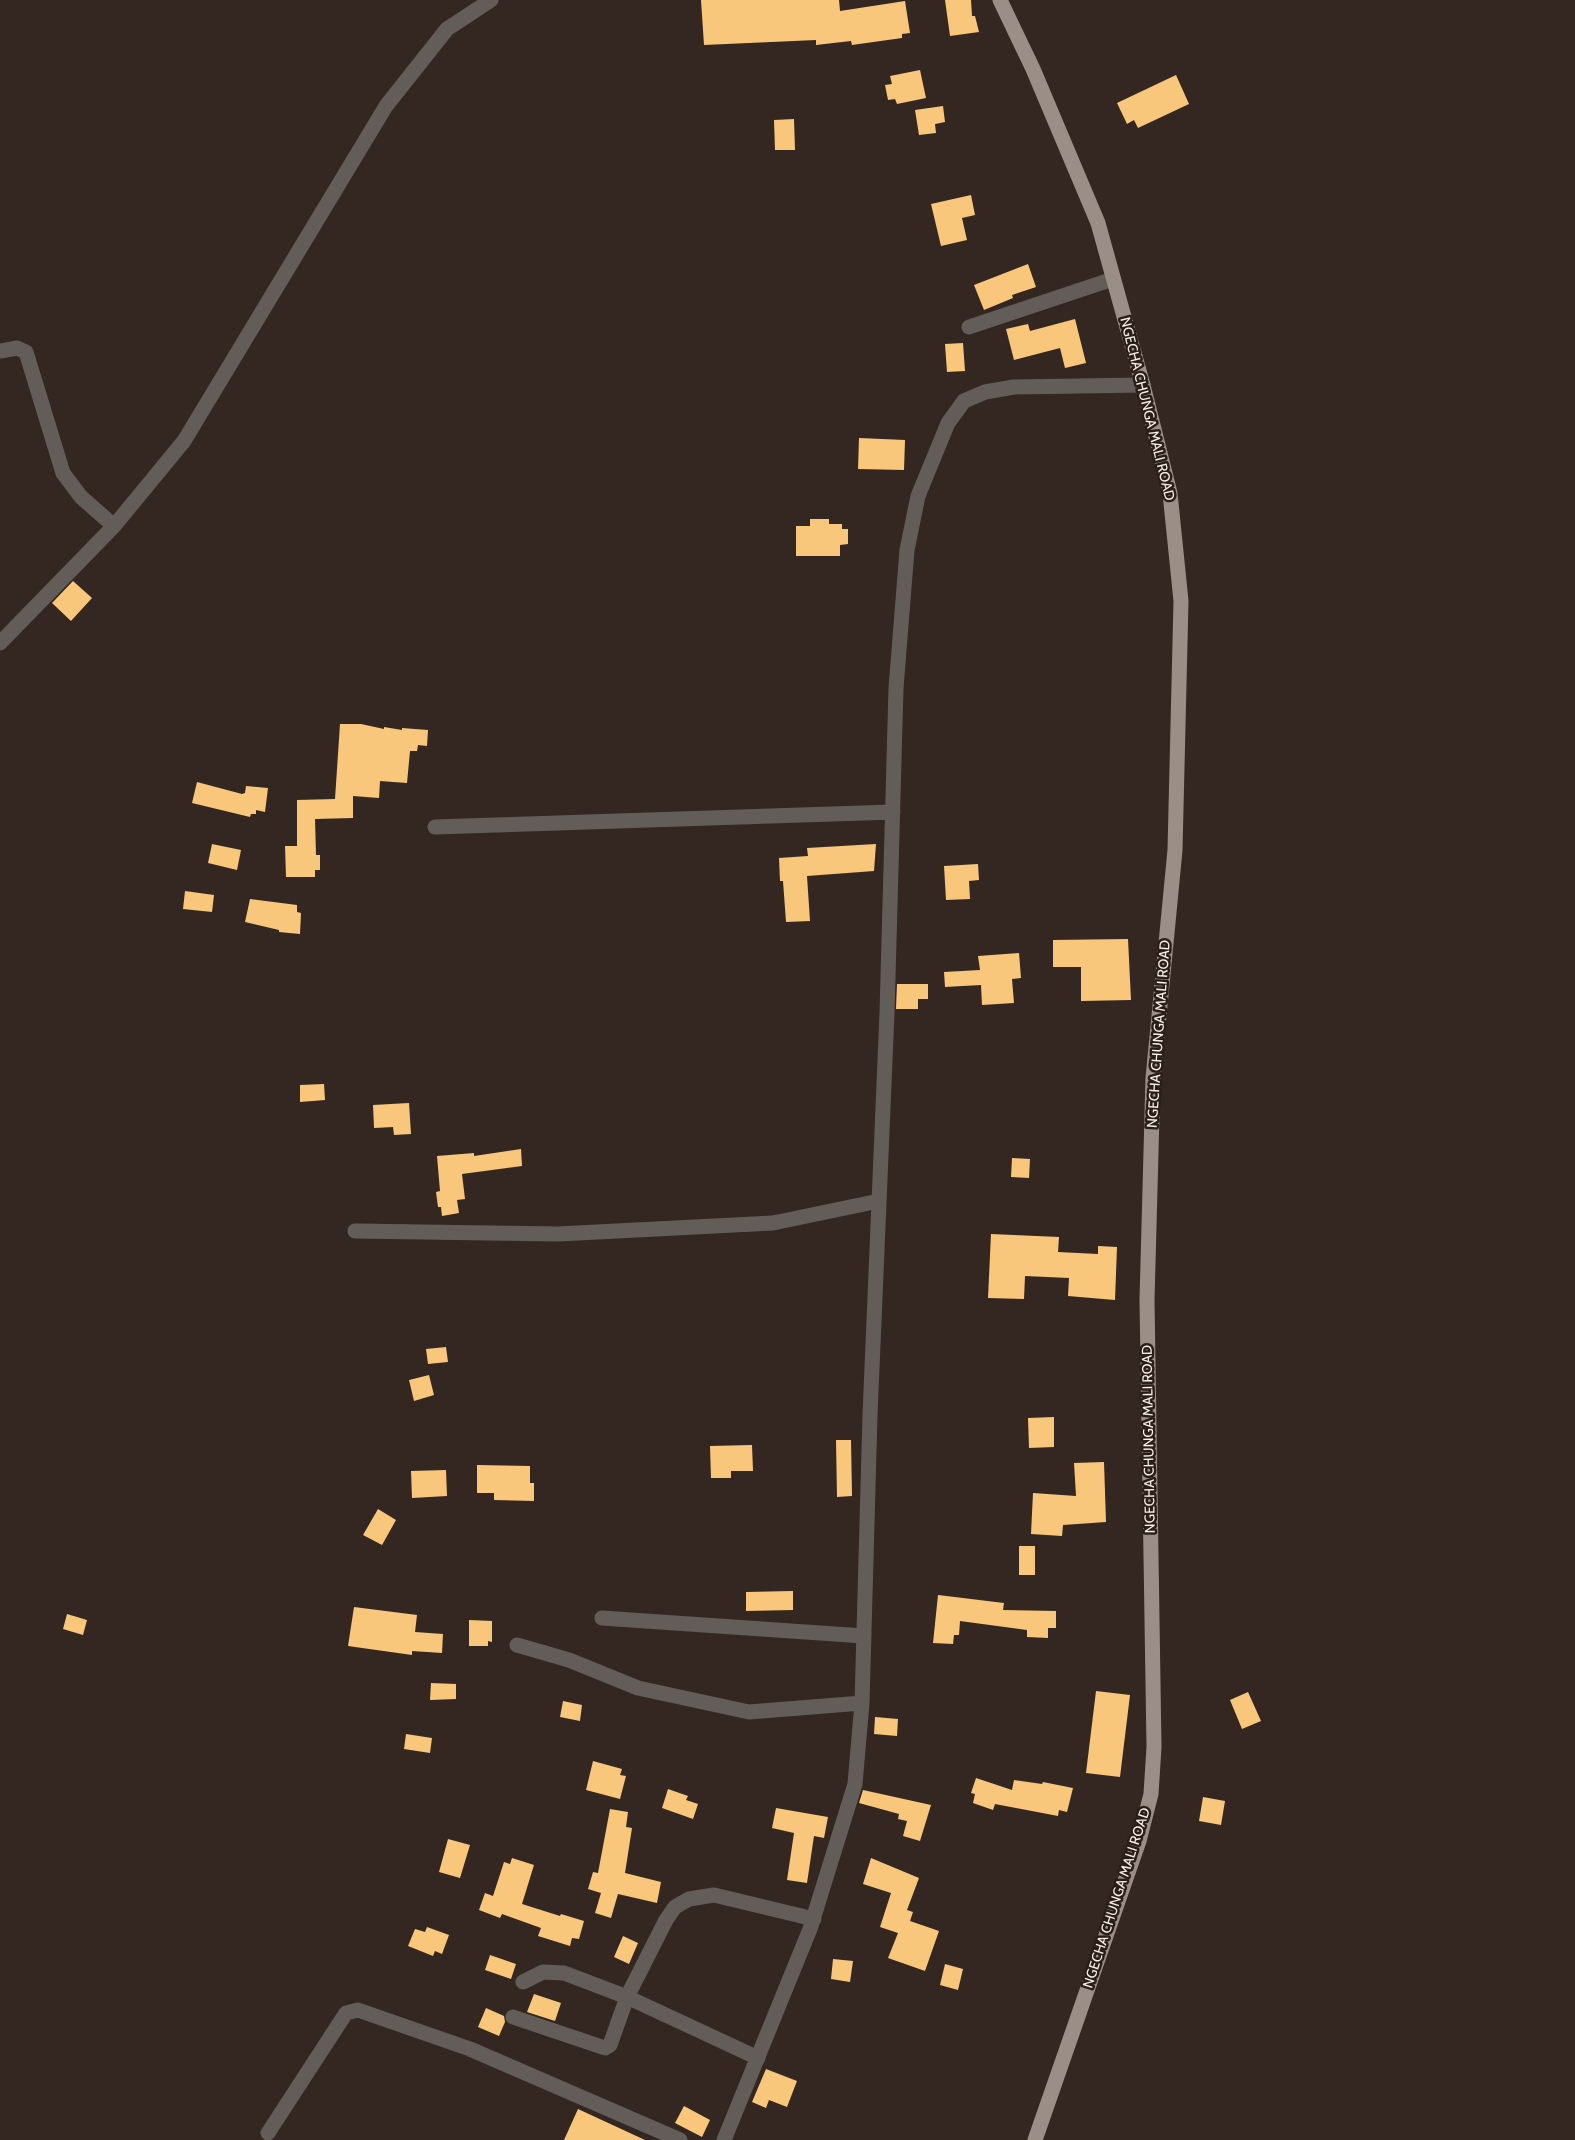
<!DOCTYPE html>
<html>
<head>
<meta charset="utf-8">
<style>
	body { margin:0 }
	canvas { display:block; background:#342721 }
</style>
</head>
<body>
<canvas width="1575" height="2140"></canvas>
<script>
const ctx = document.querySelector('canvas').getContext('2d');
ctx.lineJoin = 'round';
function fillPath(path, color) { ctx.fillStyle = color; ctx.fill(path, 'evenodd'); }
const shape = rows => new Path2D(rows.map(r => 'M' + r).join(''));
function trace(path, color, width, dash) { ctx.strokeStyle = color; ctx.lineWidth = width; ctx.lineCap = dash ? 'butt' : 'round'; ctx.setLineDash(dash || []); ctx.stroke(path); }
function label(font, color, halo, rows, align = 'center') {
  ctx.font = font + ' Cabin,sans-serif'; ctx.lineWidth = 5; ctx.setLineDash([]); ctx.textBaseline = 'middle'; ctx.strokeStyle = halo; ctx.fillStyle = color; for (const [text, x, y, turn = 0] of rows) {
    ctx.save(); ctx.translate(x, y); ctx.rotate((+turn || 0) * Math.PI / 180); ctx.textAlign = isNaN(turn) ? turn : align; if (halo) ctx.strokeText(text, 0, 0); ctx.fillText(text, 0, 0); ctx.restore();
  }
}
fillPath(shape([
	[701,0,839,0,840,11,905,1,910,33,902,34,902,38,852,45,851,41,816,45,816,40,704,45],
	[945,0,971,0,972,16,975,16,979,32,950,36],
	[920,70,926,98,897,104,895,99,888,100,885,85,892,84,890,76],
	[1176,75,1189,104,1138,128,1134,120,1127,124,1117,103],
	[943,106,945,122,935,124,936,133,919,135,915,110],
	[794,119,795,150,775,150,774,120],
	[971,195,975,215,962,218,967,240,941,246,931,204],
	[1028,264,1036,287,1012,295,1013,298,984,310,974,285],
	[1075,319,1086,363,1065,368,1060,348,1014,360,1006,329,1028,324,1030,331],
	[963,343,965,371,947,372,945,344],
	[859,438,905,440,904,470,858,469],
	[810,519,829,519,829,524,842,524,842,529,848,529,848,544,840,545,840,556,796,556,796,526,810,526],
	[73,581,92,598,71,621,52,603],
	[340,724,361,724,384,729,384,727,402,730,402,728,428,730,427,746,418,745,417,751,410,751,407,783,380,781,379,798,353,796,353,818,315,819,316,855,320,855,320,870,315,870,315,877,286,877,285,846,297,846,297,800,335,799],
	[197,782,242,794,245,793,246,786,268,788,265,812,256,810,256,814,251,814,250,817,192,803],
	[212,844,241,850,237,870,208,863],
	[876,844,874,871,807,876,810,921,786,922,783,881,780,881,779,858,808,856,807,848],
	[978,864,979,880,969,881,970,899,946,900,944,866],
	[185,891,214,895,212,912,183,909],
	[250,899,297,905,297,912,301,913,300,934,279,932,279,930,245,922],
	[1128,939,1131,1000,1081,1001,1081,967,1053,967,1053,940],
	[1019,953,1021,978,1012,979,1014,1003,982,1005,981,985,945,987,944,972,980,970,978,956],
	[897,984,928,984,928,999,918,999,918,1009,896,1009],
	[324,1084,325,1100,300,1102,300,1085],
	[409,1103,411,1134,394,1135,393,1127,374,1128,373,1105],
	[521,1149,522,1166,462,1174,465,1199,457,1200,459,1213,442,1216,441,1207,438,1207,436,1192,440,1191,437,1156,474,1153,474,1156],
	[1012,1158,1030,1159,1029,1178,1011,1177],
	[991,1234,1059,1237,1058,1252,1098,1254,1098,1246,1117,1247,1115,1300,1068,1296,1069,1278,1025,1276,1024,1299,988,1298],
	[446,1347,448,1362,428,1364,426,1349],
	[429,1375,434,1395,414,1401,409,1380],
	[1054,1417,1054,1447,1029,1448,1028,1418],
	[836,1440,851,1440,852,1496,837,1497],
	[752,1445,753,1471,731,1471,731,1478,711,1478,710,1446],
	[1104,1462,1106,1522,1063,1525,1062,1536,1031,1534,1033,1493,1076,1496,1074,1463],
	[477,1465,530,1466,530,1483,534,1483,534,1501,494,1500,494,1493,477,1493],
	[446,1470,447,1496,412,1498,411,1471],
	[378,1509,396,1520,382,1545,363,1535],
	[1019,1546,1035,1546,1035,1575,1019,1575],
	[793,1591,793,1610,746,1611,746,1592],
	[938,1595,1004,1603,1003,1610,1056,1611,1056,1628,1048,1628,1048,1638,1027,1637,1027,1630,960,1621,959,1635,954,1635,953,1644,933,1643],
	[354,1607,417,1615,415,1632,443,1634,442,1653,412,1651,412,1655,348,1646],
	[67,1614,87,1620,83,1635,63,1629],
	[469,1620,492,1621,492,1642,488,1641,488,1646,469,1646],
	[431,1683,456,1684,456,1699,430,1700],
	[1096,1691,1130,1695,1120,1777,1086,1773],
	[1248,1692,1261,1721,1242,1729,1230,1700],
	[563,1701,582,1705,580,1721,560,1717],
	[875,1717,898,1719,897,1736,874,1734],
	[406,1734,432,1738,430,1753,404,1749],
	[593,1761,622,1769,620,1775,626,1776,620,1799,586,1790],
	[976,1778,1012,1790,1014,1780,1042,1784,1043,1782,1073,1788,1067,1812,1059,1810,1058,1816,995,1804,993,1810,973,1803,975,1794,971,1793],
	[668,1789,688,1796,686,1800,698,1804,693,1819,662,1808],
	[863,1790,931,1805,920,1841,903,1836,907,1821,898,1819,899,1814,859,1803],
	[1203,1797,1225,1801,1221,1825,1199,1821],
	[776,1808,828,1817,824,1838,814,1836,807,1883,787,1880,794,1833,772,1828],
	[610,1809,628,1812,626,1827,632,1828,625,1873,661,1882,657,1903,618,1894,611,1918,595,1913,601,1893,588,1889,593,1872,598,1873],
	[448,1839,470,1845,460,1878,439,1872],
	[512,1858,534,1865,522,1904,560,1916,561,1914,584,1921,579,1939,572,1938,570,1946,538,1936,541,1928,502,1914,500,1918,479,1910,485,1893,493,1896,504,1862,510,1864],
	[871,1858,919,1878,907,1910,913,1912,910,1921,939,1931,925,1971,888,1958,898,1933,880,1927,891,1893,863,1884],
	[427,1927,449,1935,442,1954,435,1951,433,1956,408,1946,415,1929,425,1932],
	[623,1936,638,1943,629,1964,614,1957],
	[490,1955,516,1964,511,1979,485,1970],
	[833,1959,853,1961,850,1982,831,1979],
	[945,1964,963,1969,958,1990,940,1985],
	[534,1994,561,2003,555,2021,527,2012],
	[486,2008,504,2016,505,2022,499,2036,478,2027],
	[766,2069,797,2081,787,2107,769,2100,766,2108,752,2102],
	[684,2106,710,2120,702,2137,675,2123],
	[578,2109,645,2140,564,2140]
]), '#f9c77b');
trace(shape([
	[969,327,1113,279],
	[0,351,17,348,26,352,63,473,81,497,114,526],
	[0,643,114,526,184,441,386,106,447,29,491,0],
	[435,827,893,812],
	[355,1231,558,1234,773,1223,879,1201],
	[602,1618,864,1636],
	[517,1645,569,1660,638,1688,749,1712,862,1703],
	[523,1982,543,1972,564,1973,627,1997,758,2058],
	[513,2017,605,2048,610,2045,627,1997,666,1920,675,1907,689,1899,714,1895,814,1919],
	[268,2133,346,2013,358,2010,470,2049,680,2140],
	[724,2140,810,1929,855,1784,862,1703,870,1415,887,1013,896,688,907,550,918,496,948,423,964,401,985,392,1014,387,1143,385]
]), '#635d59', 15);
trace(shape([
	[1000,0,1033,69,1098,223,1143,385,1170,493,1181,601,1175,850,1153,1078,1147,1300,1154,1747,1151,1794,1139,1841,1035,2140]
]), '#9b8e87', 15);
label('14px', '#f6eee9', '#2a1e17', [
	["NGECHA CHUNGA MALI ROAD",1147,409,76],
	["NGECHA CHUNGA MALI ROAD",1159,1034,-86],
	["NGECHA CHUNGA MALI ROAD",1149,1439,-91],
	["NGECHA CHUNGA MALI ROAD",1117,1898,-72]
]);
</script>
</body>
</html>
